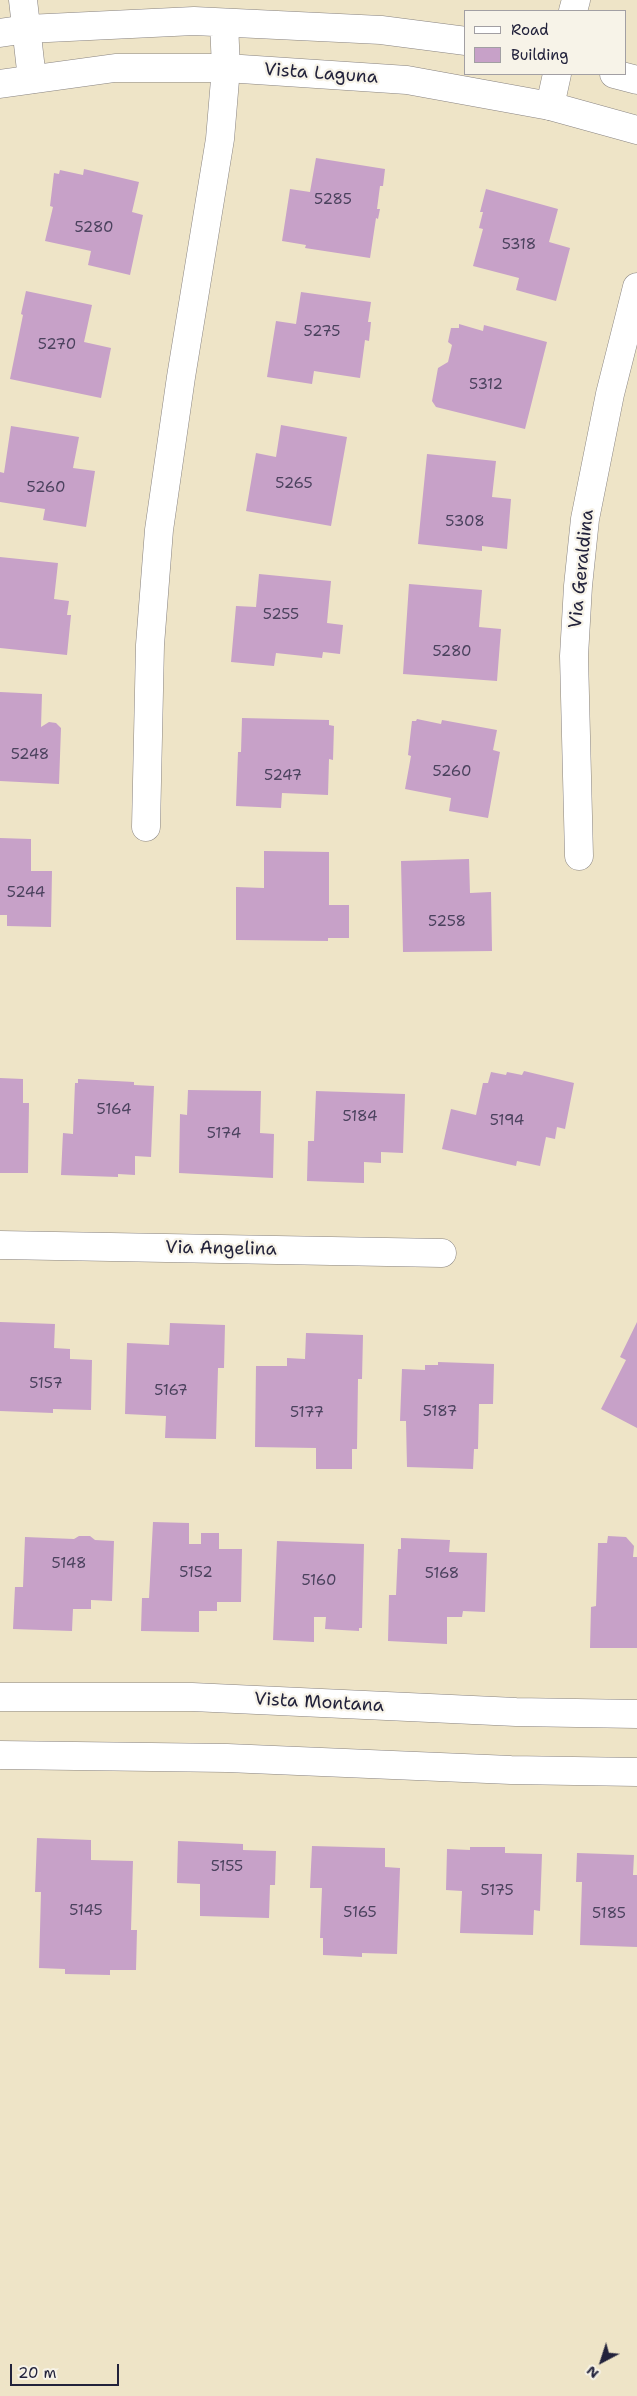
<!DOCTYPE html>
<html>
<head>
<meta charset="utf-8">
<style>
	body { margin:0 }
	#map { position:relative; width:637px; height:2396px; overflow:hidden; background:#eee4c7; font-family:"Shantell Sans",sans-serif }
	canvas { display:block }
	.legend { position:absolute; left:464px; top:10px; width:162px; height:65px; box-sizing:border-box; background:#f7f3e8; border:1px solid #a29fa3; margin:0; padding:6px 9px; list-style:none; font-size:15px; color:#22223b }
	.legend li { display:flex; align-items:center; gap:10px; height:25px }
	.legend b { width:25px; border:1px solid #a29fa3 }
	.north { position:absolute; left:577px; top:2336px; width:50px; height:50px; -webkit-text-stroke:4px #f7f3e8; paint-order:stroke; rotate:220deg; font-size:14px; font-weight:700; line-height:20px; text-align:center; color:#22223b }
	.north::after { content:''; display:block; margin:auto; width:18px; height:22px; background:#22223b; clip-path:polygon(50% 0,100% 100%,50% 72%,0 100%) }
	.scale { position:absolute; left:10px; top:2364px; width:109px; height:22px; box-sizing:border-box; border:2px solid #22223b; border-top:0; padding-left:6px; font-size:15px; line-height:18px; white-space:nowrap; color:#22223b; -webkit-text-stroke:4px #f7f3e8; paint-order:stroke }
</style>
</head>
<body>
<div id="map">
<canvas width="637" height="2396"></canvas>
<ul class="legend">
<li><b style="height:6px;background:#fff"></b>Road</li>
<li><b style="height:14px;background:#c7a1c8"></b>Building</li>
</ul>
<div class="north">N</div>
<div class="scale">20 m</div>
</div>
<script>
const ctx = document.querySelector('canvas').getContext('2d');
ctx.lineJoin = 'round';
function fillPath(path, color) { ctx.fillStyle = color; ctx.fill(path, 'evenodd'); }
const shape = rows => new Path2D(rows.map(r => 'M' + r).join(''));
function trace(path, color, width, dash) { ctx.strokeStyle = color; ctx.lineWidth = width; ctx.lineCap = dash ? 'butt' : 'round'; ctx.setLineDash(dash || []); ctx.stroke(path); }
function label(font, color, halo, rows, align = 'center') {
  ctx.font = font + ' "Shantell Sans",sans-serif'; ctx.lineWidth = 4.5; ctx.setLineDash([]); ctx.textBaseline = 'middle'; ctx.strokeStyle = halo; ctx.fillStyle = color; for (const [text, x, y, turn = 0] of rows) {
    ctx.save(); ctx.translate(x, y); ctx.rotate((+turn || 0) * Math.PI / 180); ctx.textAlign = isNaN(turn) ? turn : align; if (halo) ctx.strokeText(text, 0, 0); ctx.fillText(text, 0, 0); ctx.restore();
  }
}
fillPath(shape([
	[316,158,385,169,383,186,380,186,377,209,380,209,378,219,376,218,370,258,305,248,306,245,282,241,290,189,310,192],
	[84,169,139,182,132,212,143,215,130,275,88,265,91,251,45,241,53,207,50,206,54,173,59,174,60,170,83,175],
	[486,189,558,209,549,242,570,248,556,301,516,290,519,278,473,266,483,229,479,228,483,212,480,212],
	[26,291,92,305,84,342,111,348,101,398,10,379,23,315,21,314],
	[301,292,371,302,368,322,371,322,369,341,365,340,360,378,314,371,312,384,267,377,276,321,296,324],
	[459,324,483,331,484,325,547,342,525,429,436,407,432,401,438,368,448,362,452,345,448,342,451,328,459,328],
	[281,425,347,437,331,526,246,511,256,453,276,457],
	[11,426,79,437,73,468,95,471,86,527,43,520,45,509,0,502,0,472,4,473],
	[427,454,496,461,492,497,511,499,507,549,482,546,482,551,418,544],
	[0,557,58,563,54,599,69,601,67,615,71,615,67,655,0,648],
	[259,574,331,581,327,623,343,625,340,654,323,652,322,658,276,653,274,666,231,662,236,606,256,607],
	[409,584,482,590,479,627,501,629,497,681,403,674],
	[0,692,42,694,41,727,49,722,56,723,61,728,59,784,0,781],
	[242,718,329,720,329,725,334,726,333,760,329,759,328,795,282,793,281,808,236,806,238,752,241,752],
	[417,719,441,724,442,720,497,730,493,750,500,752,488,818,449,811,451,798,405,789,411,756,408,755,412,721,416,721],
	[0,838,31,839,31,871,52,871,51,927,7,926,7,915,0,915],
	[264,851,329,852,329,905,349,905,349,938,328,938,328,941,236,940,236,887,264,888],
	[469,859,470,893,491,892,492,951,403,952,401,861],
	[524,1071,574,1083,565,1129,557,1127,555,1139,546,1137,540,1166,517,1161,516,1166,442,1149,451,1109,476,1115,483,1083,488,1083,491,1072,506,1075,507,1072,522,1075],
	[0,1078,23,1079,23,1103,29,1103,28,1173,0,1173],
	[78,1079,134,1082,134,1085,154,1086,151,1157,135,1156,135,1175,118,1174,118,1177,61,1175,63,1133,73,1134,75,1083,78,1083],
	[188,1090,261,1091,260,1133,274,1134,273,1178,179,1173,180,1114,187,1115],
	[316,1091,405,1094,403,1153,381,1152,381,1163,364,1162,364,1183,307,1181,308,1141,314,1141],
	[0,1322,55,1324,54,1348,70,1349,70,1359,92,1360,91,1410,53,1409,53,1413,0,1411],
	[637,1322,637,1428,601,1409,626,1360,620,1357],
	[170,1323,225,1325,224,1368,218,1368,216,1439,165,1438,166,1416,125,1414,127,1343,169,1345],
	[306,1333,363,1335,362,1379,358,1379,357,1449,352,1449,352,1469,316,1469,316,1448,255,1447,256,1366,287,1366,287,1358,305,1359],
	[438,1362,494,1364,493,1404,479,1404,478,1449,474,1449,473,1469,407,1467,406,1421,400,1421,402,1369,425,1370,425,1365,438,1365],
	[153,1522,189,1523,189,1544,201,1544,201,1533,219,1533,219,1549,242,1549,241,1602,217,1602,217,1611,199,1611,199,1632,141,1631,142,1598,149,1598],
	[79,1536,90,1536,95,1540,114,1541,112,1601,91,1600,91,1609,73,1609,72,1631,13,1629,15,1587,23,1587,25,1537,74,1539],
	[608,1536,626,1537,634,1546,633,1557,637,1557,637,1648,590,1648,591,1607,596,1606,598,1543,607,1543],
	[401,1538,450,1540,449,1552,487,1553,485,1612,463,1611,462,1617,447,1617,447,1644,388,1641,389,1595,396,1595,398,1549,401,1549],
	[277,1541,364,1544,362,1628,359,1628,359,1631,325,1629,326,1617,314,1617,314,1642,273,1640],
	[37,1838,91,1840,91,1860,133,1861,131,1930,137,1930,136,1970,110,1970,110,1975,65,1974,65,1969,39,1968,41,1892,35,1892],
	[178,1841,243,1844,243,1850,276,1851,275,1885,270,1885,269,1918,200,1916,200,1884,177,1883],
	[312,1846,385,1848,385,1867,400,1868,397,1954,362,1953,362,1957,323,1955,323,1938,320,1938,322,1888,310,1888],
	[470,1847,505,1847,505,1853,542,1854,540,1911,534,1910,533,1935,460,1933,462,1891,446,1890,447,1849,470,1850],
	[577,1853,634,1855,633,1875,637,1875,637,1947,580,1945,582,1882,576,1882]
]), '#c7a1c8');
const minor = shape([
	[23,0,32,79],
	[573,11,576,0],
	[550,106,557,74],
	[146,827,150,645,159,530,181,377,220,139,226,68],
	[579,856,574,656,578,586,585,519,610,394,637,287],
	[0,1245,442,1253]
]);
const tertiary = shape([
	[224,23,226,68],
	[0,33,27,29,194,21,381,30,466,41],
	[614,74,637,80],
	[0,84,115,68,226,68,407,80,550,106,637,130],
	[0,1697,192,1697,516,1712,637,1714],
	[0,1755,227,1758,511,1770,637,1772]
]);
trace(minor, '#888381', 29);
trace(tertiary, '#888381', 29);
trace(minor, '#fff', 28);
trace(tertiary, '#fff', 28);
label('15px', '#4b425e', null, [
	["5285",333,200],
	["5280",94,228],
	["5318",519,245],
	["5275",322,332],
	["5270",57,345],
	["5312",486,385],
	["5265",294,484],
	["5260",46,488],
	["5308",465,522],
	["5255",281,615],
	["5280",452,652],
	["5248",30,755],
	["5260",452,772],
	["5247",283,776],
	["5244",26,893],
	["5258",447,922],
	["5164",114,1110],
	["5184",360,1117],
	["5194",507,1121],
	["5174",224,1134],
	["5157",46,1384],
	["5167",171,1391],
	["5187",440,1412],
	["5177",307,1413],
	["5148",69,1564],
	["5152",196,1573],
	["5168",442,1574],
	["5160",319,1581],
	["5155",227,1867],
	["5175",497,1891],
	["5145",86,1911],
	["5165",360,1913],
	["5185",609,1914]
]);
label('18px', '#22223b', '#f7f3e8', [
	["Vista Laguna",321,74,4],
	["Via Geraldina",582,569,-84],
	["Via Angelina",221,1249,1],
	["Vista Montana",319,1703,3]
]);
</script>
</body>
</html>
